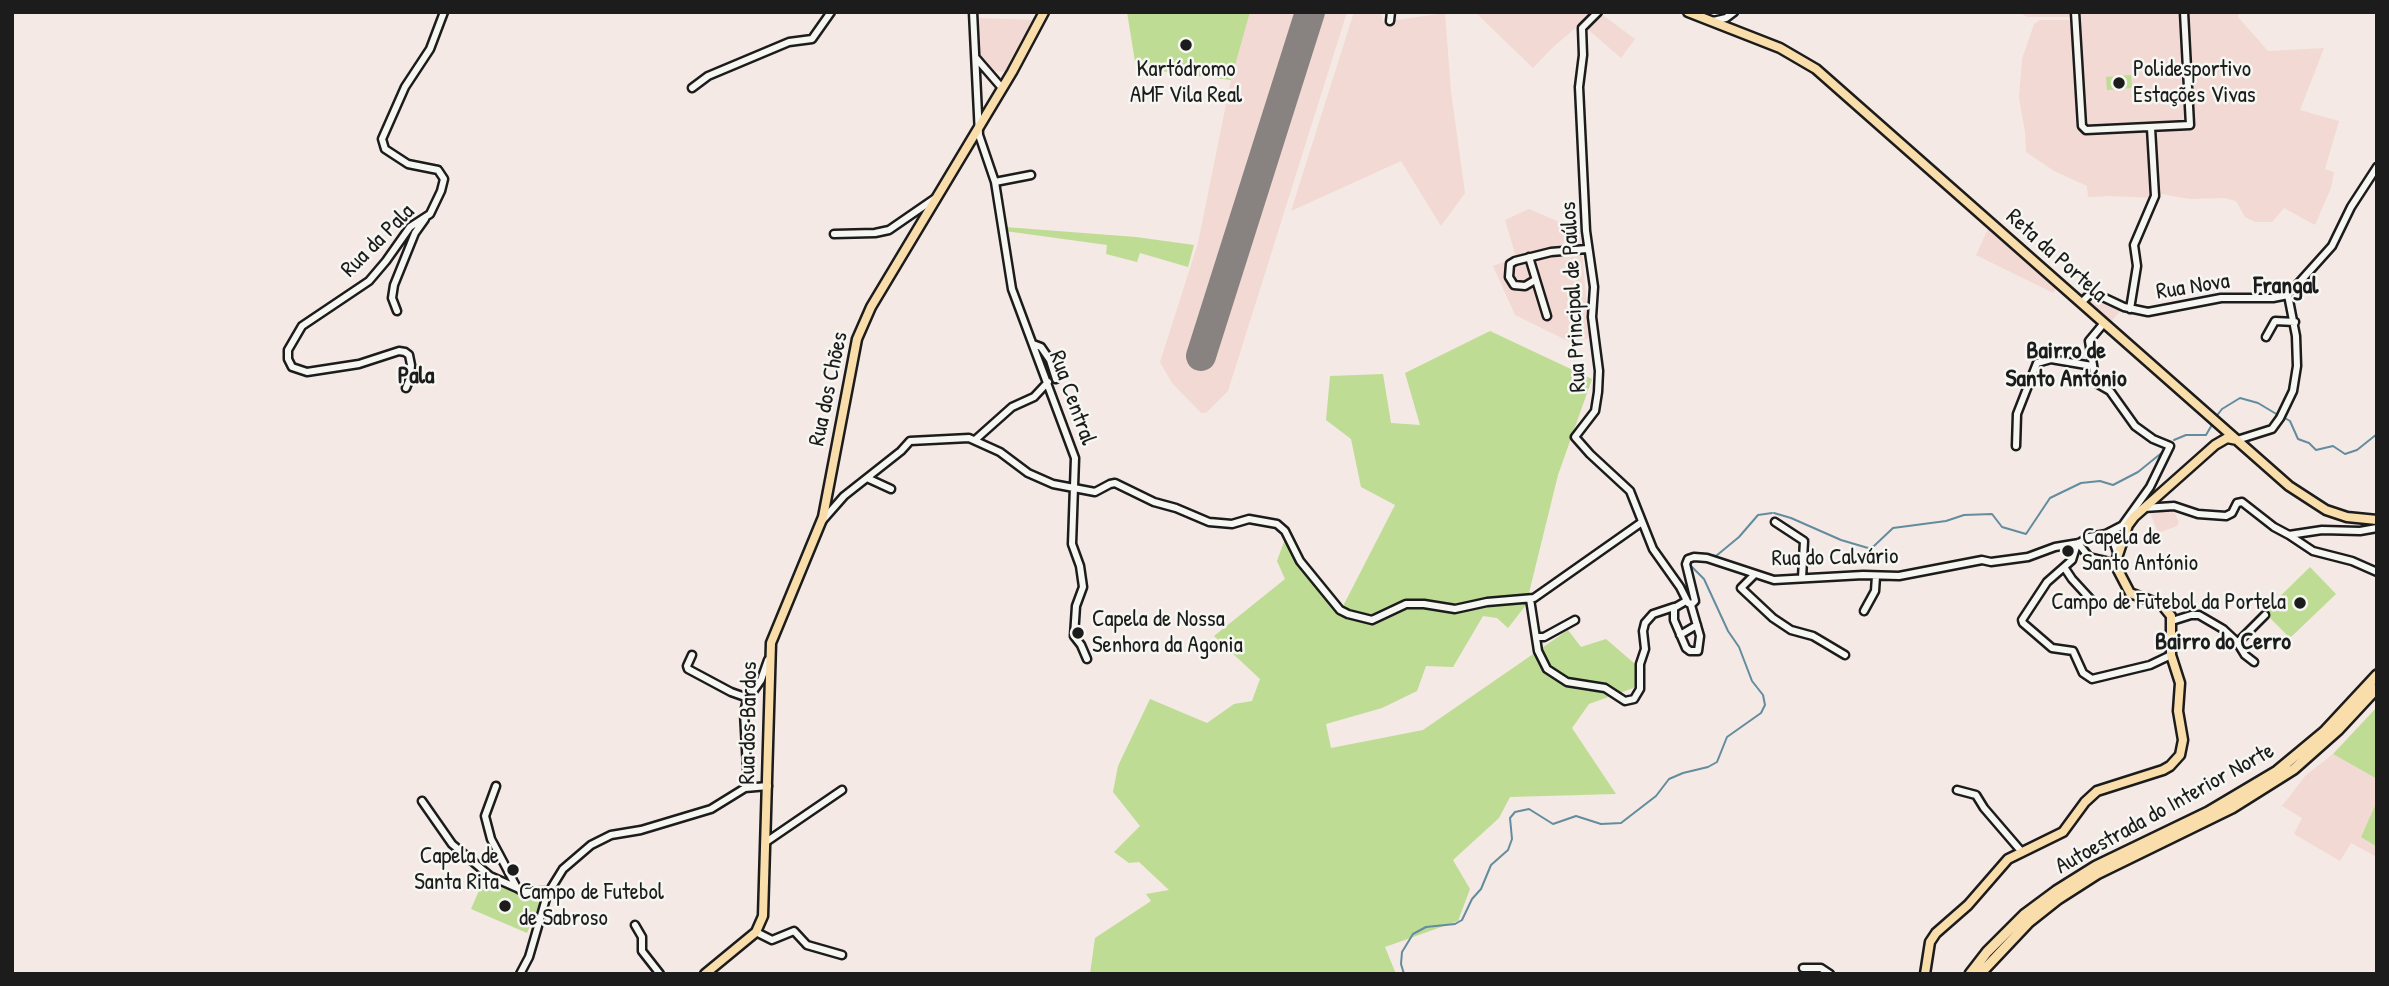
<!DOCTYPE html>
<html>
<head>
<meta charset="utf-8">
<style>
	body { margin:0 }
	#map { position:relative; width:2389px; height:986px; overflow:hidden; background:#f4e9e4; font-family:"Patrick Hand",sans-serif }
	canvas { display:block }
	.frame { position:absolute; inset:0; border:14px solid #1c1c1c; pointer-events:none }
</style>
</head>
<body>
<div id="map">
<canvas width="2389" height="986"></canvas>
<div class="frame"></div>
</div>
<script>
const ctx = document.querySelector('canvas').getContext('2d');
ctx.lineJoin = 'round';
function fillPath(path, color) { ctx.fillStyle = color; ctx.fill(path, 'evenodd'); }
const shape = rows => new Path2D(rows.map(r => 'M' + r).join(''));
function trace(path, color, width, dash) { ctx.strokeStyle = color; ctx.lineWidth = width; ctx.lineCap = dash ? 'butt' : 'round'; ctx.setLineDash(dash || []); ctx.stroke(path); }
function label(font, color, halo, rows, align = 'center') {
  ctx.font = font + ' "Patrick Hand",sans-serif'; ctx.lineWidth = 5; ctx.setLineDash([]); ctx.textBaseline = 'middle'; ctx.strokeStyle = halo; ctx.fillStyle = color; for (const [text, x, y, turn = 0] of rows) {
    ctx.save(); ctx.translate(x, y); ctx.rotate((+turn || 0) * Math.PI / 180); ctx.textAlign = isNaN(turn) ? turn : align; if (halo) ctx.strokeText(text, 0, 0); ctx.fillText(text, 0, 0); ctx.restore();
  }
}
fillPath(shape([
	[1250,12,1347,12,1228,391,1206,413,1201,413,1172,383,1160,362,1198,243,1231,80],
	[1354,12,1381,12,1383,22,1445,13,1451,92,1465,193,1441,226,1401,161,1291,211],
	[1475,12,1594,12,1552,48,1533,68],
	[2019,12,2239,12,2238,17,2268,51,2324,48,2300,110,2339,121,2325,169,2334,172,2331,188,2315,225,2284,208,2272,222,2255,222,2245,217,2236,201,2224,198,2190,199,2156,193,2155,198,2110,196,2088,197,2087,186,2054,171,2026,152,2025,132,2019,98,2022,59,2034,24,2040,20,2071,20,2071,17,2027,17],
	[1600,13,1635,39,1621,58,1585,27],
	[975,18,1038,20,1007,72,993,71,978,56],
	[1529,209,1580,231,1590,338,1570,342,1515,315,1493,266,1516,257,1505,220],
	[1989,227,2058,286,2053,293,1976,255],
	[2093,295,2122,309,2109,324,2084,302],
	[2172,507,2179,522,2177,526,2158,533,2149,510],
	[2333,754,2377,779,2377,801,2361,837,2377,847,2377,857,2351,843,2340,861,2294,834,2302,818,2282,806,2306,775]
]), '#f2d9d3');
fillPath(shape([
	[1127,12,1250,12,1231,80,1136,68],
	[2131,75,2132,88,2107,90,2106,77],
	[1005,227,1136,237,1194,245,1188,267,1140,253,1137,262,1106,254,1107,245,1005,231],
	[1490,331,1592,379,1558,475,1526,605,1508,628,1497,618,1483,616,1453,667,1426,666,1417,691,1382,708,1326,724,1331,748,1423,730,1568,630,1581,647,1606,639,1635,664,1639,686,1589,704,1572,728,1616,794,1510,797,1499,818,1453,860,1470,889,1458,921,1385,947,1396,974,1090,974,1095,938,1151,901,1146,894,1169,890,1139,862,1129,863,1114,852,1140,826,1113,792,1118,766,1150,699,1207,723,1234,704,1252,701,1260,679,1214,636,1285,579,1277,561,1286,536,1340,612,1395,505,1361,487,1351,439,1326,420,1330,376,1383,374,1391,423,1420,425,1405,373],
	[2310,567,2336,594,2290,638,2264,612],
	[2377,707,2377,779,2333,754],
	[2377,801,2377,847,2361,837],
	[484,879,540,903,527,933,471,909]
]), '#bedc94');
trace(shape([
	[2283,417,2290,421,2298,439,2309,443,2316,450,2333,446,2345,454,2357,450,2377,434],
	[2215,418,2222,409,2240,398,2258,403,2278,415],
	[2174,440,2186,435,2206,435,2213,423],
	[1774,513,1791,518,1841,540,1868,548,1874,546,1893,528,1946,521,1964,515,1992,514,2002,527,2026,534,2050,498,2081,483,2100,481,2113,485,2138,472,2164,451],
	[1691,555,1698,553,1716,556,1739,537,1758,515,1772,513],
	[1404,974,1401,964,1402,952,1413,934,1426,927,1455,924,1462,920,1472,899,1481,889,1491,865,1508,850,1512,839,1510,818,1515,812,1529,809,1553,824,1576,816,1601,824,1621,823,1656,796,1669,779,1683,773,1708,767,1717,762,1727,737,1761,713,1765,705,1763,695,1752,681,1739,647,1728,631,1704,579,1691,566,1690,561]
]), '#638c9e', 2);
trace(shape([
	[1201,356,1310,12]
]), '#888280', 30);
const minor = shape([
	[973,12,979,135,995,182,1012,289,1075,458,1072,544,1080,566,1083,587,1076,606,1074,636,1081,645,1087,659],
	[1598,12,1582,28,1583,55,1579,87,1586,231,1594,287,1592,317,1599,371,1598,392,1595,411,1575,437,1590,454,1630,491,1653,549,1680,587,1688,603,1692,604,1695,601,1686,564,1688,559,1694,557,1707,558,1774,580,1863,575,1899,576,1982,560,1991,562,2028,557,2055,547,2079,543,2089,537,2106,534,2131,521],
	[2075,12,2082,126,2086,130,2190,125,2184,12],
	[1390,21,1391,12],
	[1713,21,1726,18,1734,12],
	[976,58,1002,88],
	[692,88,708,76,789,42,812,39,831,12],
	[995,182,1031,175],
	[834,234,875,233,889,230,934,199],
	[1529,257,1547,316],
	[1535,280,1525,286,1514,285,1509,277,1510,264,1515,261,1551,252,1587,249],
	[2081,303,2092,292,2124,307,2148,312,2221,298,2273,298,2288,295,2332,246,2351,207,2377,167],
	[2130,309,2137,266,2134,245,2155,196,2151,128],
	[397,311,392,298,394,285,415,233,425,219],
	[2104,323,2089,341,2096,383,2110,391,2135,426,2153,439,2170,446,2150,487,2122,526],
	[2266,337,2275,321,2295,322],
	[1033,344,1041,347,1050,360,1056,379],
	[406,388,410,378,411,365,409,355,405,352,399,351,359,364,307,372,292,367,288,359,288,350,302,326,369,281,386,261,410,227,430,214,441,191,444,179,438,170,408,164,385,149,382,139,405,87,430,49,444,12],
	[975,440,1012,407,1034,397,1048,382],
	[2237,440,2272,429,2280,418,2293,391,2297,366,2296,336,2288,295],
	[2016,446,2017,414,2037,363,2051,359,2092,366],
	[867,478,891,489],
	[2144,508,2174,506,2198,514,2226,516,2232,513,2237,503,2242,502,2274,527,2289,535,2322,530,2360,531,2377,528],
	[822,521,844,496,901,451,910,441,969,438,1000,452,1028,473,1053,484,1095,492,1110,484,1115,483,1154,502,1176,508,1209,522,1232,524,1249,519,1277,524,1285,531,1300,561,1340,610,1348,614,1372,620,1406,604,1424,604,1455,609,1487,602,1534,598,1642,522],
	[1775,522,1804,541,1802,578],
	[2110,532,2118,555],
	[2289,535,2313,551,2352,561,2377,572],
	[2078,543,2089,557,2106,561,2117,568],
	[2077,544,2072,560,2047,582,2022,620,2023,623,2052,648,2073,651,2083,673,2092,679,2150,665,2171,655],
	[2064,567,2072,579,2094,603],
	[1755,574,1741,588,1773,618,1791,630,1813,636,1845,655],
	[1530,599,1538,651,1547,669,1567,682,1605,688,1625,701,1634,699,1640,689,1640,664,1645,649,1643,631,1645,623,1653,614,1674,607],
	[1686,601,1674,608,1674,620,1686,648,1690,651,1698,651,1700,636,1691,605],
	[1864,611,1875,591,1876,576],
	[2172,621,2191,615,2199,615,2223,629,2237,642,2245,655,2254,662],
	[1680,635,1697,625],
	[1536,637,1544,637,1575,620],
	[2237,643,2265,615],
	[692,655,687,666,688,669,731,692,748,698],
	[496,786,485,816,491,839,517,888,524,892,549,891],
	[748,787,744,712,747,700,761,680,768,660],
	[1957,790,1976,795,1984,808,2021,851],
	[422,801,452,844,490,876,517,888],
	[766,842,842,790],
	[635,925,642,937,642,951,660,974],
	[756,932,772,940,794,931,807,945,842,955],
	[1803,968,1821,968,1830,974],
	[520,974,529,957,547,895,563,869,591,845,611,835,641,830,711,809,745,788,768,786]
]);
const major = shape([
	[1688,12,1780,48,1816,69,2289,486,2326,510,2347,517,2377,520],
	[705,974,756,932,763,916,771,643,823,517,857,339,871,307,1012,72,1044,12],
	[1925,974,1930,942,1936,933,1968,905,2008,859,2063,832,2085,802,2097,791,2163,770,2170,766,2180,755,2183,740,2178,711,2180,683,2171,655,2171,616,2162,605,2130,593,2118,570,2117,558,2128,525,2134,517,2215,445,2227,438,2237,440]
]);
const highway = shape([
	[1970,974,1987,952,2025,914,2056,891,2096,866,2208,812,2277,771,2324,732,2377,675],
	[1980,974,2029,922,2058,899,2097,874,2232,808,2294,769,2338,730,2377,688]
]);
trace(minor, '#1c1c1c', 11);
trace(major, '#1c1c1c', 13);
trace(highway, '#1c1c1c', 14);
trace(minor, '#f6f6f2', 6);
trace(major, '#f9deab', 8);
trace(highway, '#f9deab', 9);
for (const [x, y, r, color] of [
	[1186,45,7,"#1c1c1c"],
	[2119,83,7,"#1c1c1c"],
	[2068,551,7,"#1c1c1c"],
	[2300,603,7,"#1c1c1c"],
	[1078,633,7,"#1c1c1c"],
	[513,870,7,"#1c1c1c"],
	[505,906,7,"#1c1c1c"]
]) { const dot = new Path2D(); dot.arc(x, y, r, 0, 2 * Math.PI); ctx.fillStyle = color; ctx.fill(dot); trace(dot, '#f6f6f2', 2.5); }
label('23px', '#1c1c1c', '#f6f6f2', [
	["Kartódromo",1186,70,"center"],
	["AMF Vila Real",1186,96,"center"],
	["Polidesportivo",2133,70],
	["Estações Vivas",2133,96],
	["Capela de",2082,538],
	["Santo António",2082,564],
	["Campo de Futebol da Portela",2286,603,"right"],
	["Capela de Nossa",1092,620],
	["Senhora da Agonia",1092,646],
	["Capela de",499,857,"right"],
	["Santa Rita",499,883,"right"],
	["Campo de Futebol",519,893],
	["de Sabroso",519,919]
], 'left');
label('23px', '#1c1c1c', '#f6f6f2', [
	["Rua da Pala",378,241,-45],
	["Reta da Portela",2056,256,42],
	["Rua Nova",2193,287,-9],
	["Rua Principal de Paúlos",1574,297,-93],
	["Rua dos Chões",829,389,-78],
	["Rua Central",1072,398,70],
	["Rua do Calvário",1835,558,-1],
	["Rua dos Bardos",749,723,-89],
	["Autoestrada do Interior Norte",2165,809,-29]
]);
label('bold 24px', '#1c1c1c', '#f6f6f2', [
	["Frangal",2286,287],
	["Bairro de",2066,352],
	["Santo António",2066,380],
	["Pala",416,377],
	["Bairro do Cerro",2223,643]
]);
</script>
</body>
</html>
